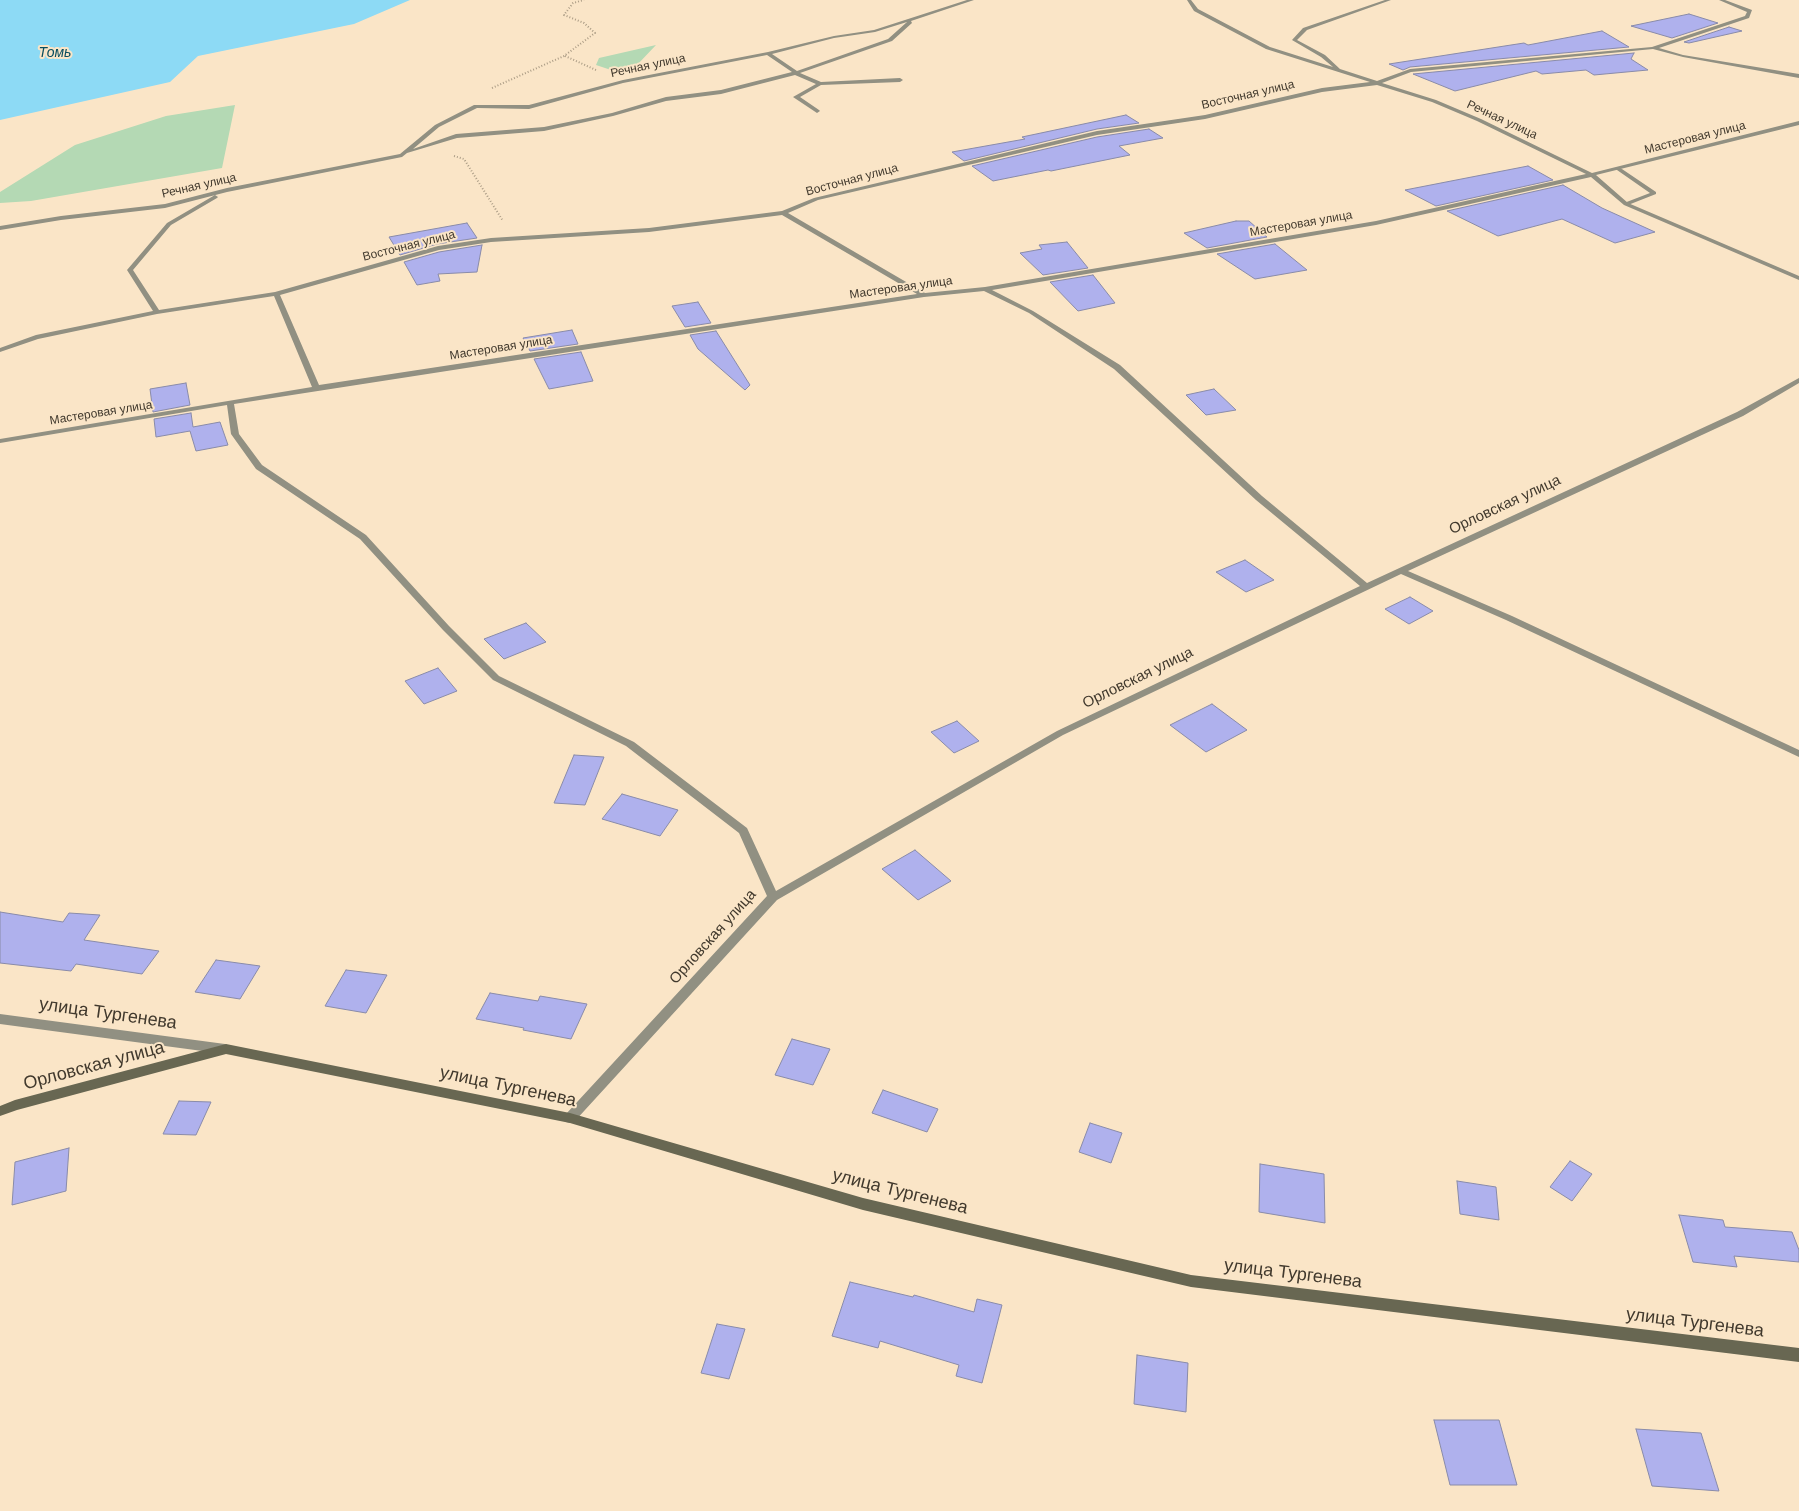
<!DOCTYPE html>
<html>
<head>
<meta charset="utf-8">
<style>
	body { margin:0 }
	canvas { display:block; background:#fae5c7 }
</style>
</head>
<body>
<canvas width="1799" height="1511"></canvas>
<script>
const ctx = document.querySelector('canvas').getContext('2d');
ctx.lineJoin = 'round';
function fillPath(path, color) { ctx.fillStyle = color; ctx.fill(path, 'evenodd'); }
const shape = rows => new Path2D(rows.map(r => 'M' + r).join(''));
function trace(path, color, width, dash) { ctx.strokeStyle = color; ctx.lineWidth = width; ctx.lineCap = dash ? 'butt' : 'round'; ctx.setLineDash(dash || []); ctx.stroke(path); }
function label(font, color, halo, rows, align = 'center') {
  ctx.font = font + ' Arial,sans-serif'; ctx.lineWidth = 4; ctx.setLineDash([]); ctx.textBaseline = 'middle'; ctx.strokeStyle = halo; ctx.fillStyle = color; for (const [text, x, y, turn = 0] of rows) {
    ctx.save(); ctx.translate(x, y); ctx.rotate((+turn || 0) * Math.PI / 180); ctx.textAlign = isNaN(turn) ? turn : align; if (halo) ctx.strokeText(text, 0, 0); ctx.fillText(text, 0, 0); ctx.restore();
  }
}
fillPath(shape([
	[656,45,638,64,614,71,596,65,599,58],
	[235,105,222,168,31,201,0,203,0,192,75,145,166,116]
]), '#b4d9b4');
fillPath(shape([
	[0,0,410,0,354,24,198,56,170,82,0,120]
]), '#8ddaf5');
const building = shape([
	[1689,14,1718,23,1672,38,1631,26,1689,14],
	[1729,27,1742,31,1689,43,1684,42,1729,27],
	[1602,31,1629,47,1410,67,1403,70,1389,64,1511,45,1524,43,1528,45,1602,31],
	[1634,53,1631,59,1648,70,1594,75,1586,70,1542,74,1536,71,1455,91,1413,74,1634,53],
	[1126,115,1139,123,1097,129,964,161,952,152,1025,139,1022,137,1126,115],
	[1149,129,1163,138,1119,146,1130,155,1051,171,1048,170,993,181,972,166,1097,137,1149,129],
	[1528,166,1553,180,1436,206,1405,190,1528,166],
	[1563,185,1602,208,1655,232,1615,243,1562,219,1498,236,1447,211,1563,185],
	[1236,221,1249,221,1267,237,1207,248,1184,233,1236,221],
	[467,223,477,238,437,244,400,255,389,237,467,223],
	[1067,242,1088,268,1043,275,1020,253,1042,249,1039,245,1067,242],
	[1275,244,1307,270,1255,279,1217,254,1275,244],
	[482,245,477,272,438,274,440,281,417,285,404,262,439,252,482,245],
	[1093,275,1115,303,1078,311,1050,282,1093,275],
	[698,302,711,323,685,327,672,306,698,302],
	[572,330,578,344,530,351,523,338,572,330],
	[716,331,750,385,745,390,698,349,690,335,716,331],
	[581,352,593,381,549,389,534,359,581,352],
	[186,383,190,405,153,412,150,389,186,383],
	[1214,389,1236,410,1206,415,1186,395,1214,389],
	[191,413,193,427,220,422,228,445,196,451,190,431,156,437,154,419,191,413],
	[1245,560,1274,580,1246,592,1216,572,1245,560],
	[1410,597,1433,611,1409,624,1385,609,1410,597],
	[526,623,546,642,504,659,484,639,526,623],
	[438,668,457,691,424,704,405,681,438,668],
	[1212,704,1247,730,1206,752,1170,725,1212,704],
	[957,721,979,741,954,753,931,732,957,721],
	[574,755,604,757,585,805,554,803,574,755],
	[622,794,678,810,660,836,602,819,622,794],
	[915,850,951,881,918,900,882,869,915,850],
	[0,912,63,922,69,913,100,915,84,940,159,951,142,974,76,964,71,971,0,963,0,912],
	[216,960,260,966,240,999,195,992,216,960],
	[346,970,387,975,366,1013,325,1006,346,970],
	[490,993,538,1001,540,996,587,1004,571,1039,523,1030,524,1028,476,1019,490,993],
	[792,1039,830,1049,813,1085,775,1075,792,1039],
	[883,1090,938,1109,927,1132,872,1113,883,1090],
	[179,1101,211,1102,196,1135,163,1134,179,1101],
	[1090,1123,1122,1133,1111,1163,1079,1152,1090,1123],
	[69,1148,66,1191,12,1205,15,1162,69,1148],
	[1570,1161,1592,1174,1572,1201,1550,1187,1570,1161],
	[1260,1164,1324,1174,1325,1223,1259,1212,1260,1164],
	[1457,1181,1496,1187,1499,1220,1460,1214,1457,1181],
	[1679,1215,1723,1220,1725,1227,1792,1232,1799,1250,1799,1262,1734,1256,1737,1267,1693,1262,1679,1215],
	[850,1282,913,1297,914,1295,974,1312,977,1299,1002,1305,982,1383,956,1376,959,1365,880,1341,878,1348,832,1336,850,1282],
	[717,1324,745,1329,729,1379,701,1373,717,1324],
	[1137,1355,1188,1363,1186,1412,1134,1404,1137,1355],
	[1434,1420,1499,1420,1517,1485,1450,1485,1434,1420],
	[1636,1429,1701,1433,1719,1491,1652,1486,1636,1429]
]);
fillPath(building, '#afb1ed');
trace(building, '#898ba9', 1);
trace(shape([
	[565,56,596,70],
	[492,88,564,56,595,33,584,23,564,15,573,3,584,0],
	[454,156,464,159,503,221]
]), '#ac9d86', 2, [1, 2]);
fillPath(shape([
	[1619,167,1656,192,1656,194,1628,205,1624,205,1624,203,1650,193,1617,170,1616,169,1619,167]
]), '#919082');
fillPath(shape([
	[967,0,974,0,911,21,912,23,892,41,800,73,821,82,900,78,903,80,900,82,821,85,800,97,819,110,820,111,817,113,793,97,816,84,795,75,721,94,666,101,613,116,544,131,457,138,407,153,402,157,227,192,165,208,61,220,0,230,0,226,61,216,165,204,227,188,400,154,435,125,474,105,529,105,623,80,768,52,834,36,874,30,967,0],
	[907,22,888,39,797,71,772,54,834,38,875,32,907,22],
	[767,55,792,72,721,90,666,97,612,113,544,127,456,134,413,149,439,127,477,108,529,109,623,83,767,55],
	[1187,0,1191,0,1198,9,1270,47,1333,67,1321,57,1292,40,1303,28,1385,0,1391,0,1307,30,1297,40,1325,55,1340,69,1377,81,1410,69,1652,47,1745,16,1747,12,1719,0,1725,0,1752,10,1749,18,1659,48,1683,55,1799,74,1799,78,1683,57,1653,49,1411,72,1382,83,1436,100,1481,119,1592,173,1799,121,1799,125,1596,175,1628,203,1799,276,1799,280,1624,205,1591,177,1376,225,992,290,1033,311,1120,365,1262,496,1367,583,1737,412,1799,378,1799,383,1743,416,1408,571,1512,616,1799,750,1799,757,1506,620,1401,574,1063,735,777,900,574,1122,570,1123,566,1122,564,1118,566,1114,767,896,739,833,626,746,493,680,443,630,360,539,256,469,231,434,227,405,0,443,0,439,312,387,274,296,157,314,38,339,0,352,0,348,36,335,153,311,127,270,167,223,215,195,218,197,217,198,171,225,133,270,159,310,275,292,438,246,491,238,649,228,782,211,814,198,1097,131,1205,115,1322,88,1370,82,1266,49,1194,11,1187,0],
	[1377,85,1432,102,1477,121,1586,174,1376,221,985,287,925,293,788,213,818,200,1097,135,1205,119,1322,92,1377,85],
	[782,215,917,294,319,385,280,295,439,250,491,242,649,232,782,215],
	[984,291,1029,313,1114,369,1256,500,1360,586,1057,731,776,891,747,828,634,742,499,676,449,626,366,535,262,465,239,434,234,404,924,297,984,291],
	[0,1014,225,1044,229,1046,231,1049,229,1052,225,1054,0,1024,0,1014]
]), '#919082');
fillPath(shape([
	[226,1044,570,1113,863,1198,1191,1275,1799,1348,1799,1362,1191,1287,863,1210,570,1123,226,1054,17,1110,0,1116,0,1106,15,1100,226,1044]
]), '#686752');
label('12px', '#41392d', '#fae5c7', [
	["Речная улица",648,66,-12],
	["Восточная улица",1248,95,-13],
	["Речная улица",1502,120,25],
	["Мастеровая улица",1695,138,-14],
	["Восточная улица",852,180,-15],
	["Речная улица",199,186,-13],
	["Мастеровая улица",1301,224,-10],
	["Восточная улица",409,246,-14],
	["Мастеровая улица",901,288,-8],
	["Мастеровая улица",501,348,-9],
	["Мастеровая улица",101,413,-9]
]);
label('italic 14px', '#084d5f', '#fae5c7', [
	["Томь",55,53]
]);
label('15px', '#41392d', '#fae5c7', [
	["Орловская улица",1505,505,-25],
	["Орловская улица",1138,678,-26],
	["Орловская улица",713,937,-48]
]);
label('18px', '#41392d', '#fae5c7', [
	["улица Тургенева",108,1014,8],
	["Орловская улица",94,1066,-15],
	["улица Тургенева",508,1087,12],
	["улица Тургенева",900,1192,14],
	["улица Тургенева",1293,1274,7],
	["улица Тургенева",1695,1323,7]
]);
</script>
</body>
</html>
